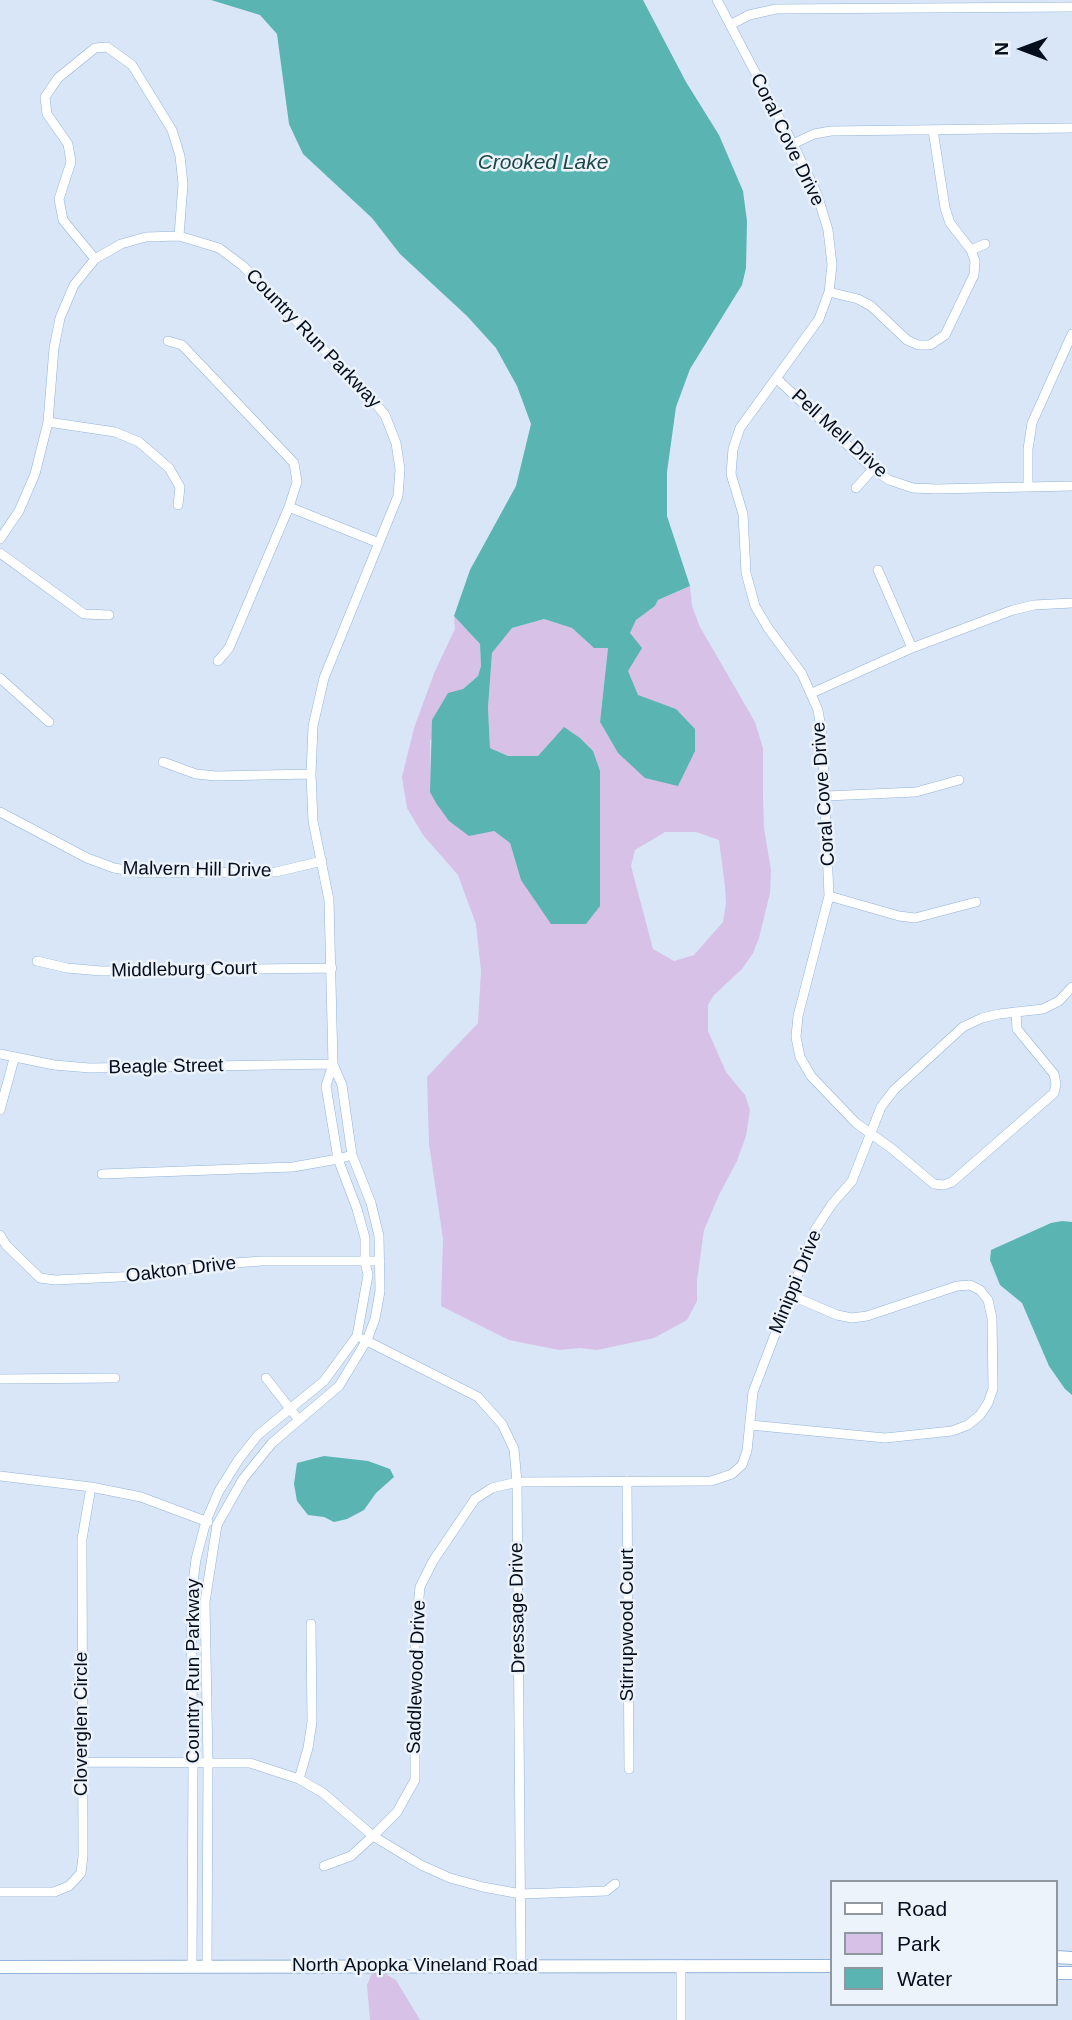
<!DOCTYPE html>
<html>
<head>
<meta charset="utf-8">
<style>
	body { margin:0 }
	#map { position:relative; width:1072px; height:2020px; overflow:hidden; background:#d9e6f7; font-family:Helvetica,sans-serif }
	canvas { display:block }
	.legend { position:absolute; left:830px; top:1880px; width:228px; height:126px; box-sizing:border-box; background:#ecf3fb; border:2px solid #8f97a1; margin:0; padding:9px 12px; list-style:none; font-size:21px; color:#040d1b }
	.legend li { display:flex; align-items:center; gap:14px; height:35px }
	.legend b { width:35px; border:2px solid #8f97a1 }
	.north { position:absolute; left:988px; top:14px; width:70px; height:70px; -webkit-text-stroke:5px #ecf3fb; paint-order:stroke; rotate:270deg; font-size:19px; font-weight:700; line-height:28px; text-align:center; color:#040d1b }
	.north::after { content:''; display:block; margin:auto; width:24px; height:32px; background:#040d1b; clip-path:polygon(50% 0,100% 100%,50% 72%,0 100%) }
</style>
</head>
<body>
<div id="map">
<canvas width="1072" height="2020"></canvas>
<ul class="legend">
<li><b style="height:9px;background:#fff"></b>Road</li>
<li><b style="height:19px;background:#d8c1e6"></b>Park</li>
<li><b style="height:19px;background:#5ab4b2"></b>Water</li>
</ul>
<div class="north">N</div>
</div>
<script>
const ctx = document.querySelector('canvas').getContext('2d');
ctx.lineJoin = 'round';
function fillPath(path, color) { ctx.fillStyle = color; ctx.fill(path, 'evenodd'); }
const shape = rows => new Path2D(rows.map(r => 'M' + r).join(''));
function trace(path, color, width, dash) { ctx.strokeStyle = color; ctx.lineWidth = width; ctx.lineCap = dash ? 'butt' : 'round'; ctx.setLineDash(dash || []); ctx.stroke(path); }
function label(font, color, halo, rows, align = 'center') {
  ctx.font = font + ' Helvetica,sans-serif'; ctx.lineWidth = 5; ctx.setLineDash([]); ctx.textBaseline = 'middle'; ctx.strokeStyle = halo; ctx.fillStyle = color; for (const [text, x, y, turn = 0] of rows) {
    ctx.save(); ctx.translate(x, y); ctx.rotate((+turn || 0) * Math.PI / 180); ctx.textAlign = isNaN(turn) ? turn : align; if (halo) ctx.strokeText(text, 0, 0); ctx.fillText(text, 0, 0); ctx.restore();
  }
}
fillPath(shape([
	[690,586,692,606,700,627,755,722,763,748,763,797,764,828,771,870,770,893,759,938,753,953,742,969,714,995,708,1005,708,1031,726,1072,745,1095,750,1110,746,1136,737,1161,719,1195,704,1230,697,1281,697,1301,687,1320,654,1338,597,1350,580,1348,559,1350,509,1340,441,1306,443,1239,429,1144,427,1077,478,1023,481,971,476,924,458,875,423,835,407,808,402,777,414,728,435,671,455,629,454,616,480,644,481,666,478,676,463,689,430,741,431,792,436,803,494,831,510,843,521,880,538,756,508,756,490,748,488,708,492,653,512,628,544,619,572,628,594,648,608,648,600,722,618,753,676,709,638,696,627,671,630,633,636,620,655,606,658,600],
	[665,832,696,832,719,840,725,887,726,903,723,922,694,955,674,961,653,949,631,866,635,850],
	[382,1972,396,1980,420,2020,370,2020,367,1985,372,1973]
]), '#d8c1e6');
fillPath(shape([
	[211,0,643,0,686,82,719,135,743,191,747,221,746,268,742,285,690,369,676,407,667,472,667,516,690,586,658,600,655,606,636,620,630,633,642,648,628,671,638,695,676,709,695,729,695,751,678,786,645,778,618,753,600,722,608,648,594,648,572,628,544,619,512,628,492,653,488,708,490,748,508,756,538,756,564,727,580,738,593,751,600,771,600,906,586,924,551,924,521,880,510,843,494,831,469,836,449,821,436,803,430,792,432,720,448,693,463,689,478,676,481,666,480,644,454,616,470,570,516,486,531,424,517,386,496,348,467,316,400,254,372,218,303,154,289,124,277,34,260,15],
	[1062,1221,1072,1222,1072,1395,1065,1389,1049,1366,1022,1303,1000,1285,990,1260,991,1250,1051,1223],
	[324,1456,368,1461,390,1469,394,1477,376,1493,364,1510,347,1519,334,1522,324,1517,308,1515,297,1501,294,1484,297,1463]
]), '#5ab4b2');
const street = shape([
	[717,0,793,144,817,194,828,230,832,265,829,292,819,319,740,428,733,449,731,474,743,514,746,573,755,606,768,628,802,674,818,710,822,734,829,896,798,1016,796,1037,800,1057,811,1076,856,1123,891,1148,934,1184,944,1185,952,1182,1054,1093,1056,1084,1054,1074,1017,1029,1016,1012],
	[730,25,749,15,776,9,1072,7],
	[793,144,814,134,831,131,1072,128],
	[971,250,985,244],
	[95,259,63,220,59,199,71,162,68,144,47,114,45,97,58,78,95,48,107,47,132,65,172,130,180,156,183,184,179,236],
	[829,292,858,299,871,306,907,340,918,345,930,345,945,335,974,275,975,261,971,250,950,223,945,208,933,130],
	[168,341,182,345,294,463,297,482,289,507,229,648,218,661],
	[776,378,873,469,889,480,913,488,936,489,1072,486],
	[48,422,115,432,139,442,169,468,180,487,178,505],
	[1028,487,1028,449,1032,423,1072,334],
	[856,488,873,469],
	[289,507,379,543],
	[0,539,19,511,35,474,48,422,54,348,60,318,74,285,95,259,121,244,146,237,179,236,219,248,243,266,368,395,385,415,396,443,400,469,398,496,324,678,313,726,311,774,313,821,329,900,333,1064,326,1086,338,1159,357,1209,365,1238,365,1262,368,1275,357,1336,324,1381,258,1435,239,1459,219,1491,206,1521,196,1559,191,1597,193,1761,192,1966],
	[0,553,84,614,109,615],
	[878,570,912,648],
	[0,678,49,722],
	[812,693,912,648,1013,610,1034,605,1072,603],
	[163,762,196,774,216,776,311,774],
	[826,796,916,792,959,780],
	[0,812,87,858,114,868,143,873,276,872,322,861],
	[829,896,899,916,915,918,976,902],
	[37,961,67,968,101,971,332,968],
	[0,1054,54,1065,90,1068,333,1064],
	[0,1110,14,1059],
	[102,1174,293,1167,338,1159,352,1155],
	[0,1235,6,1245,40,1278,55,1280,140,1276,221,1264,262,1261,380,1261],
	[363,1339,478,1397,502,1424,514,1449,517,1482,521,1965],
	[266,1378,299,1420],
	[0,1379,115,1378],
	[750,1425,885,1438,952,1431,968,1425,980,1415,988,1403,993,1389,992,1318,988,1300,980,1290,970,1285,957,1286,867,1316,852,1318,837,1315,790,1295],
	[0,1476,91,1487,141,1497,208,1522],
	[627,1481,629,1769],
	[82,1762,250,1763,299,1779,323,1793,373,1836,421,1865,450,1878,483,1887,521,1894,606,1891,615,1884],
	[299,1779,308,1748,312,1722,311,1624],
	[324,1866,351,1856,373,1836,397,1812,415,1780,415,1638,420,1587,433,1561,475,1499,492,1488,517,1482,711,1481,732,1474,742,1465,747,1451,753,1392,815,1230,832,1204,852,1181,881,1107,894,1090,963,1027,982,1018,999,1014,1043,1009,1059,1001,1072,987],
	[0,1892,54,1892,69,1886,81,1873,83,1856,82,1539,91,1487],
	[681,1965,681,2020],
	[207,1966,208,1762,205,1602,217,1525,243,1479,272,1443,339,1386,367,1340,375,1319,380,1291,379,1236,371,1203,352,1155,342,1085,333,1064]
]);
const secondary = shape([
	[1056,1957,1072,1958],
	[0,1967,832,1966],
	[1056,1973,1072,1973]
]);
trace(street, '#92b3da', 10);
trace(secondary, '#92b3da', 14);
trace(street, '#fff', 9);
trace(secondary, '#fff', 12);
label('19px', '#040d1b', '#ecf3fb', [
	["Coral Cove Drive",787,140,64],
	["Country Run Parkway",313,339,46],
	["Pell Mell Drive",839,434,42],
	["Coral Cove Drive",824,794,-94],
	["Malvern Hill Drive",197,870,1],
	["Middleburg Court",184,970,-1],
	["Beagle Street",166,1067,-1],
	["Oakton Drive",181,1270,-7],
	["Minippi Drive",796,1282,-68],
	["Dressage Drive",518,1608,-91],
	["Stirrupwood Court",628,1625,-90],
	["Country Run Parkway",194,1671,-90],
	["Saddlewood Drive",417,1677,-88],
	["Cloverglen Circle",82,1724,-90],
	["North Apopka Vineland Road",415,1966]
]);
label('italic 21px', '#1e4847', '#ecf3fb', [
	["Crooked Lake",543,163]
]);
</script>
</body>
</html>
